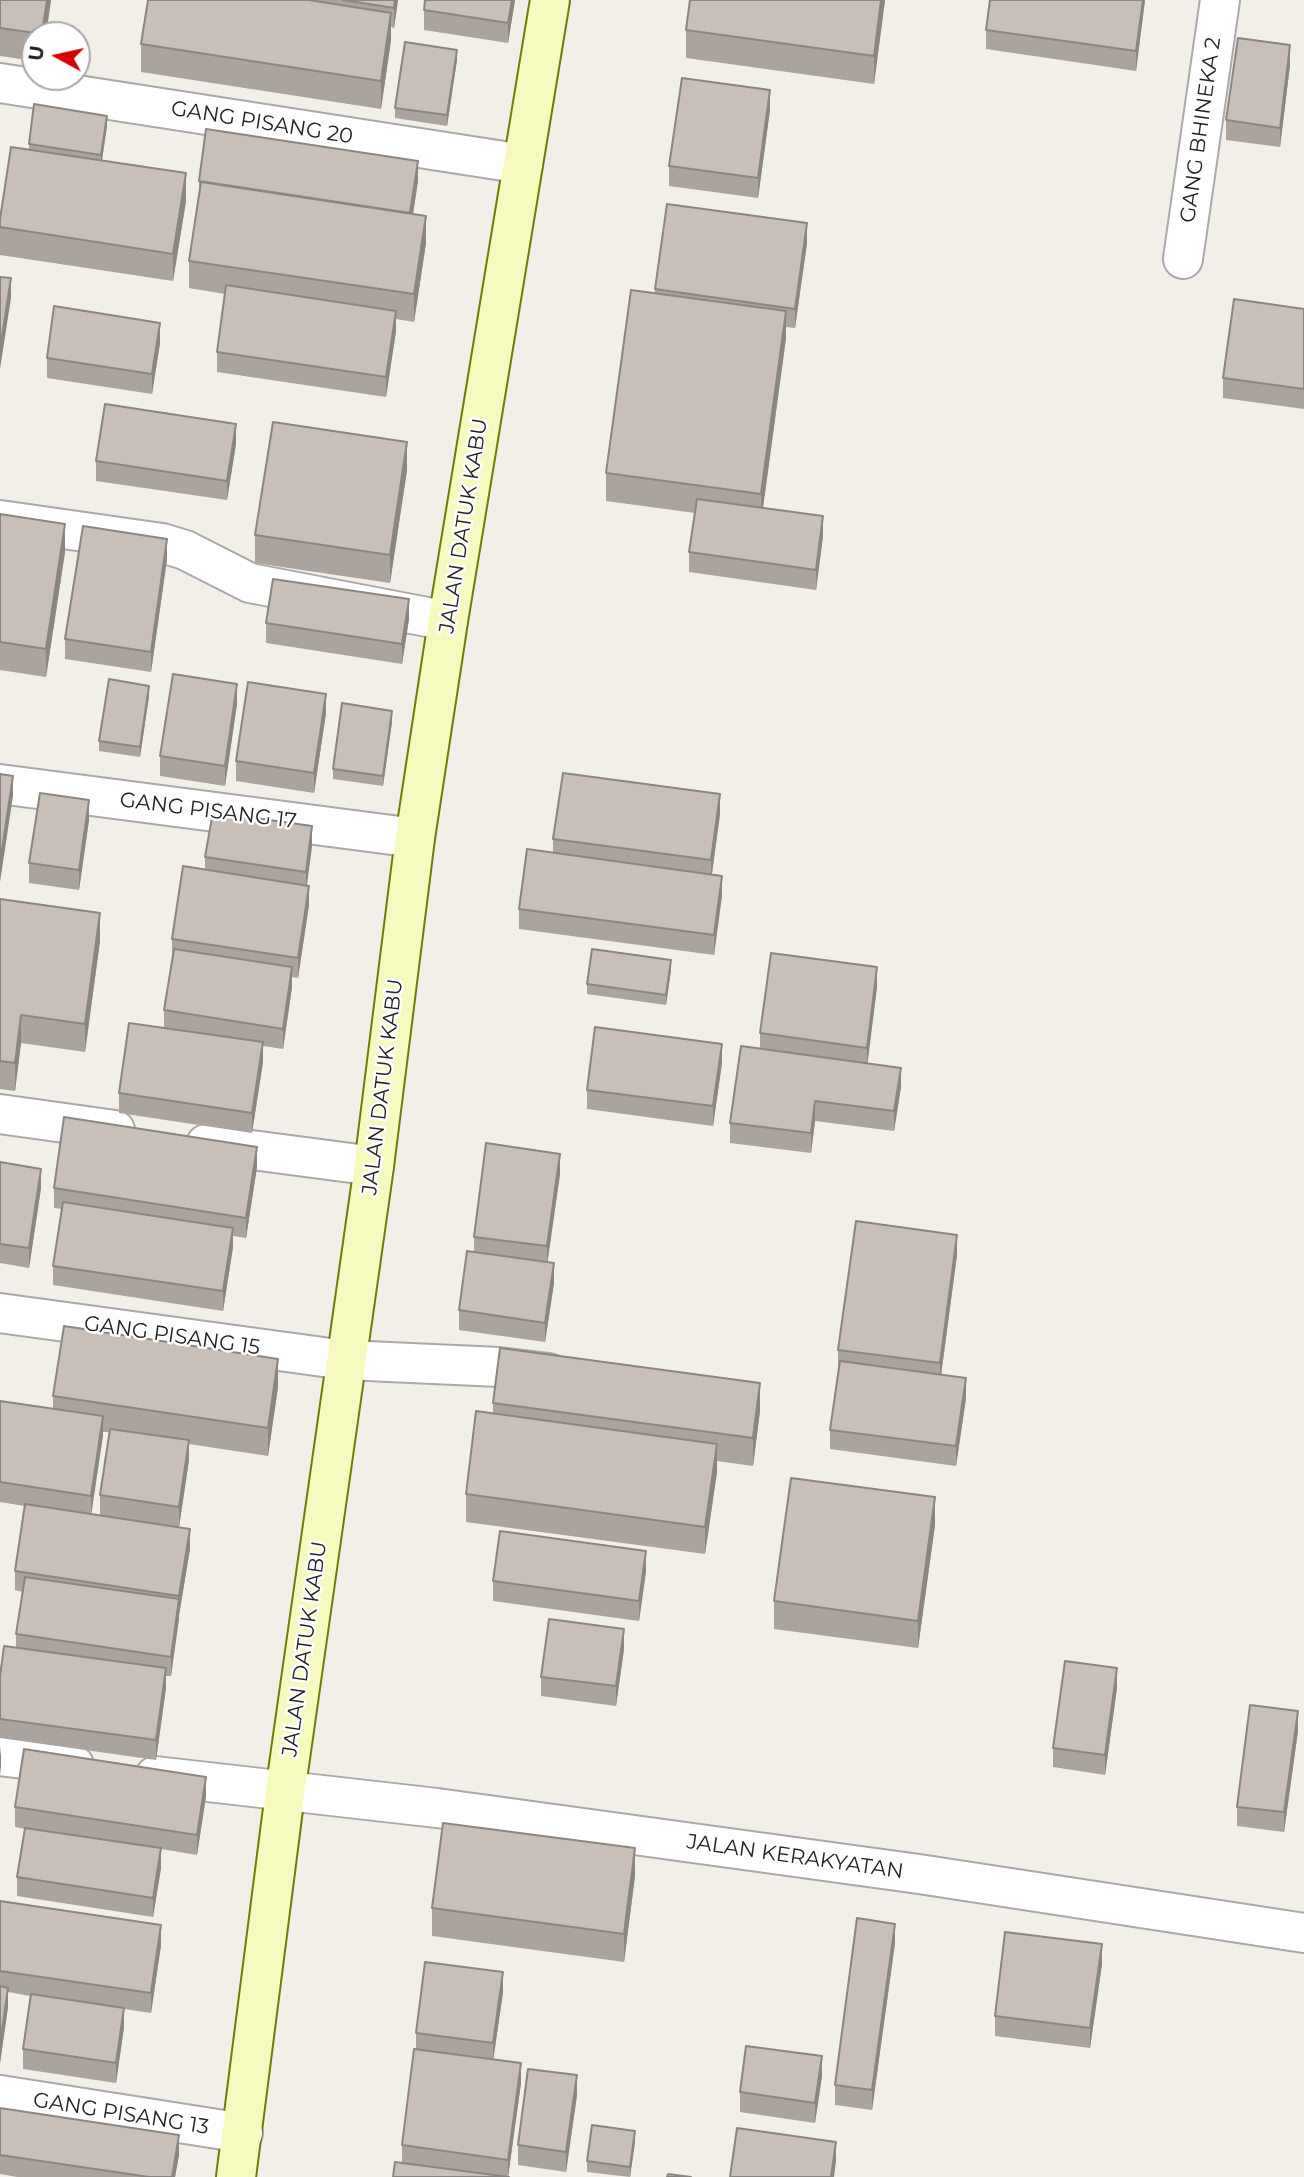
<!DOCTYPE html>
<html>
<head>
<meta charset="utf-8">
<style>
	body { margin:0 }
	#map { position:relative; width:1304px; height:2177px; overflow:hidden; background:#f2efe9; font-family:Montserrat,sans-serif }
	canvas { display:block }
	.north { position:absolute; left:21px; top:21px; width:70px; height:70px; box-sizing:border-box; background:#fff; border:2px solid #a7a7a7; border-radius:50%; rotate:278deg; font-size:19px; font-weight:700; line-height:28px; text-align:center; color:#222 }
	.north::after { content:''; display:block; margin:auto; width:24px; height:32px; background:#d40000; clip-path:polygon(50% 0,100% 100%,50% 72%,0 100%) }
</style>
</head>
<body>
<div id="map">
<canvas width="1304" height="2177"></canvas>
<div class="north">U</div>
</div>
<script>
const ctx = document.querySelector('canvas').getContext('2d');
ctx.lineJoin = 'round';
const shape = rows => new Path2D(rows.map(r => 'M' + r).join(''));
function trace(path, color, width, dash) { ctx.strokeStyle = color; ctx.lineWidth = width; ctx.lineCap = dash ? 'butt' : 'round'; ctx.setLineDash(dash || []); ctx.stroke(path); }
function fillPath(path, color) { ctx.fillStyle = color; ctx.fill(path, 'evenodd'); }
function label(font, color, halo, rows, align = 'center') {
  ctx.font = font + ' Montserrat,sans-serif'; ctx.lineWidth = 5; ctx.setLineDash([]); ctx.textBaseline = 'middle'; ctx.strokeStyle = halo; ctx.fillStyle = color; for (const [text, x, y, turn = 0] of rows) {
    ctx.save(); ctx.translate(x, y); ctx.rotate((+turn || 0) * Math.PI / 180); ctx.textAlign = isNaN(turn) ? turn : align; if (halo) ctx.strokeText(text, 0, 0); ctx.fillText(text, 0, 0); ctx.restore();
  }
}
const street = shape([
	[0,83,523,164],
	[1183,259,1220,0],
	[0,520,162,543,185,550,250,583,448,621],
	[0,784,415,838],
	[0,1114,115,1130],
	[206,1144,374,1166],
	[0,1313,345,1360,499,1367,549,1373],
	[0,1756,74,1765],
	[155,1776,437,1808,919,1874,1304,1933],
	[0,2095,243,2133]
]);
const secondary = shape([
	[236,2177,285,1793,374,1166,415,838,448,621,550,0]
]);
trace(street, '#a9a9a9', 42);
trace(secondary, '#707d05', 42);
trace(street, '#fff', 38);
trace(secondary, '#f7fabf', 38);
fillPath(shape([
	[0,0,51,0,46,35,35,35,35,61,0,56],
	[148,0,398,0,394,28,391,27,391,40,381,109,141,72,141,44],
	[515,0,508,43,424,30,424,10],
	[690,0,885,0,874,84,686,58,686,30],
	[1145,0,1136,71,986,49,986,30],
	[457,60,447,126,395,118,395,108],
	[1290,65,1280,147,1226,140,1226,120],
	[770,110,758,198,669,186,669,166],
	[107,126,102,161,186,201,173,281,0,255,0,219,29,150,29,144],
	[199,181,418,181,413,214,426,243,414,322,396,319,396,331,386,397,217,372,217,352,225,294,189,288,189,261,199,199],
	[807,243,795,328,786,327,786,338,763,508,823,536,816,590,689,572,689,552,695,513,606,501,606,473,655,293,655,289],
	[1304,309,1304,409,1223,398,1223,378],
	[160,343,152,394,47,378,47,358],
	[236,444,227,500,96,481,96,461],
	[407,470,390,583,255,563,255,535],
	[0,514,65,552,46,677,0,670],
	[167,559,151,672,65,659,65,639],
	[409,619,402,664,266,643,266,623],
	[149,696,140,757,99,751,99,741],
	[237,704,225,786,160,776,160,756],
	[326,713,314,793,236,781,236,761],
	[392,722,383,786,333,779,333,769],
	[720,814,712,874,722,895,714,955,519,929,519,909,553,853,553,839],
	[89,820,79,890,29,883,29,863],
	[312,846,306,885,309,905,298,978,292,977,292,987,283,1049,263,1046,263,1062,252,1133,119,1113,119,1093,164,1028,164,1010,172,958,172,939,205,869,205,857],
	[0,899,100,941,85,1052,21,1043,15,1091,0,1089],
	[671,970,666,1005,587,994,587,984],
	[877,987,867,1063,901,1087,894,1131,815,1121,811,1153,730,1143,730,1123,760,1049,760,1033],
	[722,1063,713,1126,587,1109,587,1090],
	[0,1162,41,1188,29,1268,0,1263],
	[257,1167,246,1238,233,1236,233,1247,223,1311,53,1285,53,1266,62,1209,54,1208,54,1188],
	[560,1174,547,1262,554,1283,545,1342,459,1330,459,1310,474,1252,474,1237],
	[957,1255,941,1375,966,1398,956,1466,830,1449,830,1430,838,1369,838,1350],
	[278,1387,268,1456,189,1444,189,1460,179,1527,100,1515,100,1495,109,1432,103,1432,91,1514,190,1549,179,1615,171,1676,166,1676,166,1688,156,1760,0,1738,0,1676,16,1647,16,1634,23,1592,15,1590,15,1571,25,1506,0,1502,0,1401,53,1409,53,1396],
	[493,1403,760,1411,753,1466,717,1461,717,1472,705,1554,466,1522,466,1494,493,1414],
	[935,1525,918,1648,774,1629,774,1601],
	[646,1571,639,1621,493,1601,493,1581],
	[624,1649,616,1706,541,1696,541,1677],
	[1117,1688,1105,1775,1053,1767,1053,1748],
	[1298,1731,1284,1832,1237,1826,1237,1807],
	[206,1796,197,1855,161,1849,161,1868,153,1917,17,1896,17,1877,25,1829,15,1827,15,1807],
	[635,1876,624,1962,432,1936,432,1908],
	[0,1901,161,1945,151,2013,124,2009,124,2027,116,2083,23,2069,23,2049,30,1996,8,1992,8,2007,0,2063],
	[895,1943,872,2110,835,2105,835,2085],
	[1102,1964,1090,2048,995,2036,995,2016],
	[503,1992,493,2060,521,2083,508,2177,402,2163,402,2145,416,2050,416,2033],
	[822,2076,815,2123,740,2112,740,2092],
	[577,2095,566,2172,518,2165,518,2145],
	[0,2108,179,2155,175,2177,17,2177,0,2174],
	[635,2142,630,2177,587,2172,587,2161]
]), '#aba49e');
fillPath(shape([
	[47,0,51,0,46,35,42,35],
	[395,0,398,0,394,28,394,8],
	[512,0,515,0,508,43,508,23],
	[881,0,885,0,874,84,874,56],
	[1143,0,1145,0,1136,71,1136,51],
	[391,13,391,40,381,109,381,81],
	[1290,45,1290,65,1280,147,1280,128],
	[457,50,457,60,447,126,447,115],
	[770,90,770,110,758,198,758,178],
	[107,116,107,126,101,166,101,155],
	[418,161,418,181,410,233,410,213],
	[186,173,186,201,173,281,173,254],
	[426,216,426,243,414,322,414,294],
	[807,223,807,243,795,328,795,309],
	[11,278,11,298,0,369,0,349],
	[396,311,396,331,386,397,386,377],
	[786,311,786,338,761,522,761,494],
	[160,323,160,343,152,394,152,374],
	[236,424,236,444,227,500,227,481],
	[407,442,407,470,390,583,390,555],
	[823,516,823,536,816,590,816,570],
	[65,524,65,552,46,677,46,649],
	[167,539,167,559,151,672,151,652],
	[409,599,409,619,402,664,402,644],
	[237,684,237,704,225,786,225,766],
	[149,686,149,696,140,757,140,747],
	[326,694,326,713,314,793,314,773],
	[392,711,392,722,383,786,383,776],
	[13,776,13,796,0,882,0,863],
	[720,794,720,814,711,880,711,860],
	[89,800,89,820,79,890,79,870],
	[312,826,312,846,306,892,306,872],
	[722,876,722,895,714,955,714,935],
	[309,886,309,905,298,978,298,958],
	[100,913,100,941,85,1052,85,1024],
	[671,960,671,970,666,1005,666,995],
	[292,967,292,987,283,1049,283,1029],
	[877,967,877,987,867,1068,867,1048],
	[21,1015,21,1043,15,1091,15,1063],
	[263,1042,263,1062,252,1133,252,1113],
	[722,1044,722,1063,713,1126,713,1106],
	[901,1068,901,1087,894,1131,894,1111],
	[815,1101,815,1121,811,1153,811,1133],
	[257,1147,257,1167,246,1238,246,1218],
	[560,1154,560,1174,547,1266,547,1246],
	[41,1169,41,1188,29,1268,29,1248],
	[233,1228,233,1247,223,1311,223,1291],
	[957,1235,957,1255,940,1383,940,1363],
	[554,1263,554,1283,545,1342,545,1323],
	[278,1359,278,1387,268,1456,268,1428],
	[966,1378,966,1398,956,1466,956,1446],
	[760,1383,760,1411,753,1466,753,1438],
	[103,1416,103,1436,91,1516,91,1496],
	[189,1440,189,1460,179,1527,179,1507],
	[717,1444,717,1472,705,1554,705,1527],
	[935,1497,935,1525,918,1648,918,1621],
	[190,1529,190,1549,179,1615,179,1596],
	[646,1551,646,1571,639,1621,639,1601],
	[179,1599,179,1619,171,1676,171,1657],
	[624,1629,624,1649,616,1706,616,1686],
	[166,1668,166,1688,156,1760,156,1740],
	[1117,1668,1117,1688,1105,1775,1105,1755],
	[1298,1711,1298,1731,1284,1832,1284,1812],
	[1,1746,1,1766,0,1775,0,1756],
	[206,1777,206,1796,197,1855,197,1835],
	[161,1848,161,1868,153,1917,153,1898],
	[635,1848,635,1876,624,1962,624,1934],
	[895,1924,895,1943,872,2110,872,2090],
	[161,1925,161,1945,151,2013,151,1993],
	[1102,1944,1102,1964,1090,2048,1090,2028],
	[503,1972,503,1992,493,2062,493,2043],
	[8,1988,8,2007,0,2063,0,2044],
	[124,2008,124,2027,116,2083,116,2063],
	[822,2056,822,2076,815,2123,815,2103],
	[521,2063,521,2083,508,2177,508,2160],
	[577,2075,577,2095,566,2172,566,2152],
	[635,2131,635,2142,630,2177,630,2167],
	[179,2135,179,2155,175,2177,172,2177],
	[836,2142,836,2161,834,2177,831,2177]
]), '#8b8681');
const building = shape([
	[0,0,47,0,42,34,0,28,0,0],
	[148,0,309,0,391,13,381,81,141,44,148,0],
	[343,0,395,0,394,8,343,0],
	[425,0,512,0,508,23,424,10,425,0],
	[690,0,881,0,874,56,686,30,690,0],
	[990,0,1143,0,1136,51,986,30,990,0],
	[1238,38,1290,45,1280,128,1226,120,1238,38],
	[405,42,457,50,447,115,395,108,405,42],
	[682,78,770,90,758,178,669,166,682,78],
	[34,104,107,116,101,155,29,144,34,104],
	[206,129,418,161,410,213,199,181,206,129],
	[11,147,186,173,173,254,0,227,0,219,11,147],
	[201,182,426,216,414,294,189,261,201,182],
	[667,204,807,223,795,309,655,289,667,204],
	[0,277,11,278,0,349,0,277],
	[226,285,396,311,386,377,217,352,226,285],
	[631,290,786,311,761,494,606,473,631,290],
	[1234,299,1304,309,1304,389,1223,378,1234,299],
	[54,306,160,323,152,374,47,358,54,306],
	[105,404,236,424,227,481,96,461,105,404],
	[273,422,407,442,390,555,255,535,273,422],
	[697,499,823,516,816,570,689,552,697,499],
	[0,514,65,524,46,649,0,642,0,514],
	[83,526,167,539,151,652,65,639,83,526],
	[273,579,409,599,402,644,266,623,273,579],
	[173,674,237,684,225,766,160,756,173,674],
	[109,679,149,686,140,747,99,741,109,679],
	[248,682,326,694,314,773,236,761,248,682],
	[342,703,392,711,383,776,333,769,342,703],
	[563,773,720,794,711,860,553,839,563,773],
	[0,774,13,776,0,863,0,774],
	[40,793,89,800,79,870,29,863,40,793],
	[213,812,312,826,306,872,205,857,213,812],
	[527,849,722,876,714,935,519,909,527,849],
	[183,866,309,886,298,958,172,939,183,866],
	[0,899,100,913,85,1024,21,1015,15,1063,0,1061,0,899],
	[174,949,292,967,283,1029,164,1010,174,949],
	[592,949,671,960,666,995,587,984,592,949],
	[771,953,877,967,867,1048,760,1033,771,953],
	[129,1023,263,1042,252,1113,119,1093,129,1023],
	[595,1027,722,1044,713,1106,587,1090,595,1027],
	[741,1046,901,1068,894,1111,815,1101,811,1133,730,1123,741,1046],
	[64,1117,257,1147,246,1218,54,1188,64,1117],
	[486,1143,560,1154,547,1246,474,1237,486,1143],
	[0,1162,41,1169,29,1248,0,1244,0,1162],
	[63,1202,233,1228,223,1291,53,1266,63,1202],
	[856,1221,957,1235,940,1363,838,1350,856,1221],
	[467,1251,554,1263,545,1323,459,1310,467,1251],
	[64,1326,278,1359,268,1428,53,1396,64,1326],
	[500,1348,760,1383,753,1438,493,1403,500,1348],
	[840,1361,966,1378,956,1446,830,1430,840,1361],
	[0,1401,103,1416,91,1496,0,1482,0,1401],
	[476,1411,717,1444,705,1527,466,1494,476,1411],
	[110,1429,189,1440,179,1507,100,1495,110,1429],
	[791,1478,935,1497,918,1621,774,1601,791,1478],
	[25,1504,190,1529,179,1596,15,1571,25,1504],
	[500,1531,646,1551,639,1601,493,1581,500,1531],
	[25,1577,179,1599,171,1657,16,1634,25,1577],
	[549,1619,624,1629,616,1686,541,1677,549,1619],
	[4,1646,166,1668,156,1740,0,1719,0,1676,4,1646],
	[1065,1661,1117,1668,1105,1755,1053,1748,1065,1661],
	[1250,1705,1298,1711,1284,1812,1237,1807,1250,1705],
	[24,1749,206,1777,197,1835,15,1807,24,1749],
	[443,1823,635,1848,624,1934,432,1908,443,1823],
	[25,1828,161,1848,153,1898,17,1877,25,1828],
	[0,1901,161,1925,151,1993,0,1971,0,1901],
	[857,1918,895,1924,872,2090,835,2085,857,1918],
	[1005,1932,1102,1944,1090,2028,995,2016,1005,1932],
	[425,1962,503,1972,493,2043,416,2033,425,1962],
	[0,1986,8,1988,0,2044,0,1986],
	[31,1994,124,2008,116,2063,23,2049,31,1994],
	[746,2046,822,2056,815,2103,740,2092,746,2046],
	[414,2049,521,2063,508,2160,402,2145,414,2049],
	[528,2069,577,2075,566,2152,518,2145,528,2069],
	[0,2108,179,2135,172,2177,149,2177,0,2155,0,2108],
	[592,2125,635,2131,630,2167,587,2161,592,2125],
	[737,2128,836,2142,831,2177,730,2177,737,2128],
	[395,2162,509,2177,393,2177,395,2162],
	[668,2174,691,2177,667,2177,668,2174]
]);
fillPath(building, '#c7bfb8');
trace(building, '#8b8681', 2);
label('21px', '#222', '#fff', [
	["GANG PISANG 20",262,123,9],
	["GANG BHINEKA 2",1201,130,-82],
	["JALAN DATUK KABU",464,526,-81],
	["GANG PISANG 17",208,811,7],
	["JALAN DATUK KABU",383,1087,-83],
	["GANG PISANG 15",172,1336,8],
	["JALAN DATUK KABU",305,1649,-82],
	["JALAN KERAKYATAN",795,1857,8],
	["GANG PISANG 13",121,2114,9]
]);
</script>
</body>
</html>
